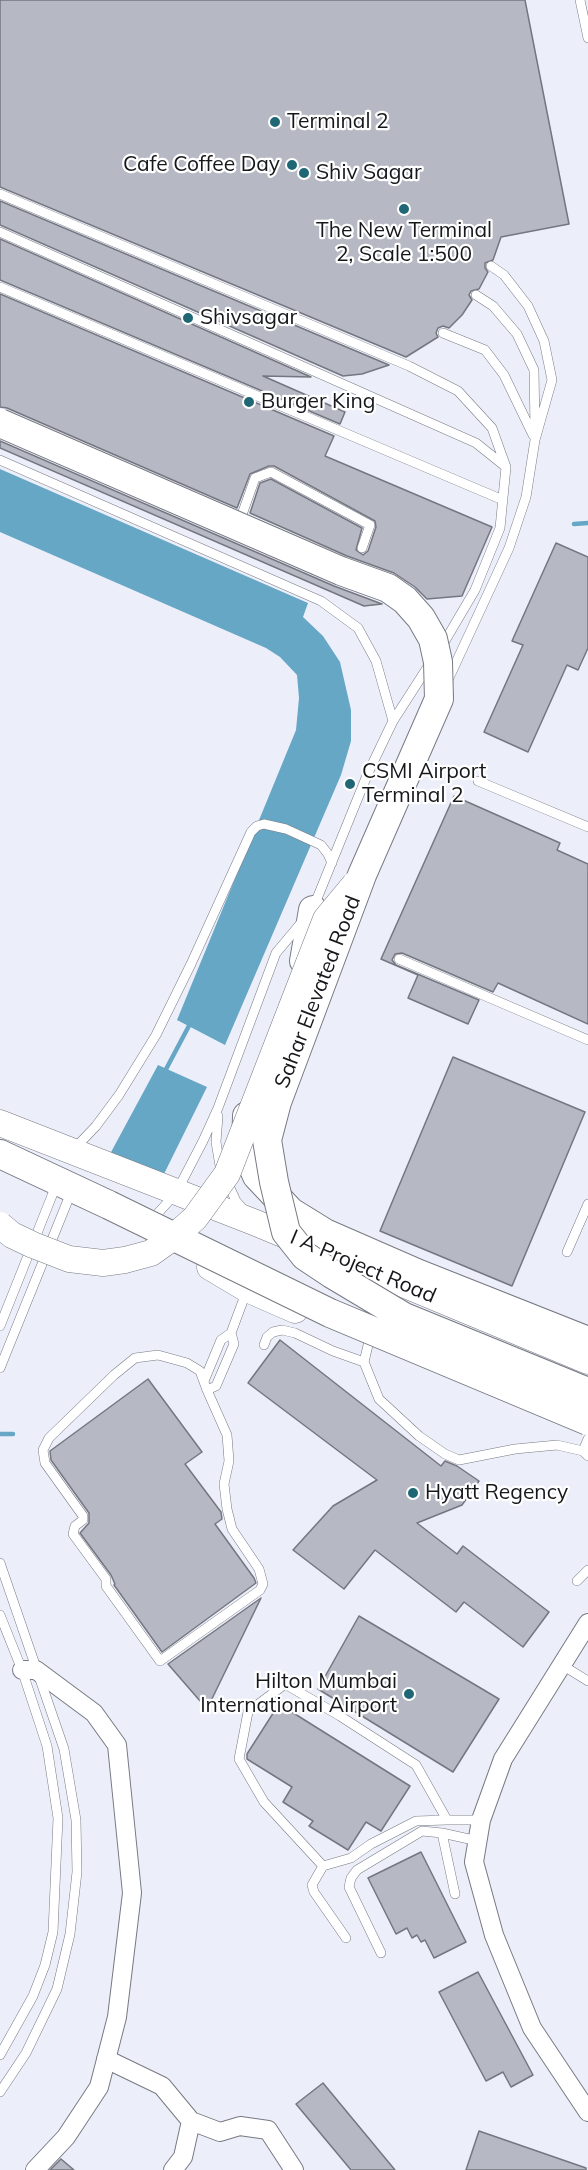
<!DOCTYPE html>
<html>
<head>
<meta charset="utf-8">
<style>
	body { margin:0 }
	canvas { display:block; background:#eceffa }
</style>
</head>
<body>
<canvas width="588" height="2170"></canvas>
<script>
const ctx = document.querySelector('canvas').getContext('2d');
ctx.lineJoin = 'round';
function fillPath(path, color) { ctx.fillStyle = color; ctx.fill(path, 'evenodd'); }
const shape = rows => new Path2D(rows.map(r => 'M' + r).join(''));
function trace(path, color, width, dash) { ctx.strokeStyle = color; ctx.lineWidth = width; ctx.lineCap = dash ? 'butt' : 'round'; ctx.setLineDash(dash || []); ctx.stroke(path); }
function label(font, color, halo, rows, align = 'center') {
  ctx.font = font + ' Mulish,sans-serif'; ctx.lineWidth = 4.5; ctx.setLineDash([]); ctx.textBaseline = 'middle'; ctx.strokeStyle = halo; ctx.fillStyle = color; for (const [text, x, y, turn = 0] of rows) {
    ctx.save(); ctx.translate(x, y); ctx.rotate((+turn || 0) * Math.PI / 180); ctx.textAlign = isNaN(turn) ? turn : align; if (halo) ctx.strokeText(text, 0, 0); ctx.fillText(text, 0, 0); ctx.restore();
  }
}
fillPath(shape([
	[0,469,308,603,303,617,323,636,340,662,351,710,351,741,341,775,225,1045,177,1020,296,730,299,698,297,675,280,657,266,648,0,532],
	[158,1065,207,1087,162,1178,110,1154]
]), '#67a7c6');
trace(shape([
	[574,524,588,523],
	[164,1073,191,1022],
	[0,1434,13,1434]
]), '#67a7c6', 4.5);
const building = shape([
	[0,0,525,0,569,224,501,237,493,260,485,263,485,268,488,272,479,289,471,291,469,295,472,300,462,315,449,328,443,326,438,328,436,333,438,337,406,357,0,187,0,0],
	[0,201,389,365,362,374,343,376,0,225,0,201],
	[0,239,311,377,263,376,345,412,340,424,0,280,0,239],
	[0,294,334,436,325,456,492,527,462,596,427,599,415,587,394,573,347,556,250,513,260,483,271,479,362,528,356,550,363,555,368,551,376,527,375,521,274,466,269,466,250,474,237,508,7,408,0,407,0,294],
	[0,441,334,586,382,604,364,606,0,448,0,441],
	[556,543,588,557,588,648,578,670,567,665,528,752,484,732,523,645,512,641,556,543],
	[454,796,560,843,557,850,588,864,588,1024,498,983,493,992,402,953,395,954,392,960,396,965,479,1000,468,1024,408,998,418,975,381,959,454,796],
	[453,1057,585,1112,512,1286,380,1231,453,1057],
	[280,1340,441,1466,445,1461,457,1466,479,1481,462,1505,417,1523,457,1554,463,1546,549,1612,523,1647,464,1602,456,1612,375,1550,344,1589,293,1550,333,1506,377,1480,248,1383,280,1340],
	[148,1379,202,1452,185,1464,221,1512,222,1519,215,1524,254,1578,256,1583,162,1652,114,1585,115,1584,111,1575,80,1533,89,1523,89,1513,51,1460,50,1451,148,1379],
	[261,1598,207,1709,168,1664,261,1598],
	[359,1616,499,1699,453,1772,318,1689,359,1616],
	[279,1704,410,1786,381,1831,366,1822,348,1850,309,1826,313,1821,283,1802,292,1787,247,1759,247,1754,279,1704],
	[421,1852,466,1942,434,1958,425,1940,421,1942,417,1935,412,1938,407,1928,396,1934,368,1878,421,1852],
	[478,1972,533,2075,511,2087,503,2072,486,2081,439,1992,478,1972],
	[323,2083,395,2170,351,2170,296,2104,323,2083],
	[479,2131,586,2168,586,2170,466,2170,479,2131],
	[61,2159,74,2170,50,2170,61,2159]
]);
fillPath(building, '#b6b9c3');
trace(building, '#747780', 1.5);
const service = shape([
	[580,0,588,38],
	[0,194,409,366,458,391,492,428,506,467,500,528,475,590,442,646],
	[0,232,476,443,506,467],
	[0,287,503,500],
	[476,295,493,306,517,334,534,370,535,428],
	[443,333,485,350,504,375,533,435],
	[0,460,321,601,358,628,376,661,393,721],
	[239,523,255,478,271,472,370,525,362,548],
	[448,680,509,548,526,497,535,440,552,380,544,341,528,306,504,275,491,266],
	[478,781,588,827],
	[314,906,368,773,393,721,429,665],
	[399,959,588,1040],
	[218,1116,216,1142,220,1166,236,1201,243,1209],
	[75,1148,96,1126,119,1095,156,1035,191,964,251,832,257,826,264,824,286,829,321,845,328,854,332,863],
	[150,1222,176,1193,203,1141,218,1108,276,953,302,922],
	[567,1252,588,1204],
	[0,1326,55,1188],
	[369,1341,364,1362,379,1399,419,1436,445,1454,459,1460,515,1449,557,1445,583,1451,588,1456],
	[264,1345,267,1337,273,1332,282,1330,295,1333,333,1351,364,1362],
	[0,1368,70,1195],
	[204,1381,221,1340,231,1333,247,1290],
	[207,1390,227,1435,229,1461,224,1484,227,1509,232,1529,259,1569,263,1584,260,1590,160,1661,106,1586,106,1579,73,1534,75,1526,83,1520,83,1516,45,1463,43,1450,49,1438,114,1375,135,1358,158,1355,187,1363,200,1371,207,1390,216,1386,234,1344,231,1333],
	[583,1451,588,1439],
	[0,1563,64,1749,76,1820,77,1872,70,1934,57,1989,26,2053,0,2092],
	[577,1581,588,1570],
	[0,1615,22,1670,47,1746,58,1818,53,1932,45,1965,33,1996,0,2055],
	[562,1665,588,1681],
	[447,1820,416,1765,340,1716,285,1684,248,1712,239,1759,264,1802,323,1866,351,1858,371,1844,416,1821,447,1820,481,1820],
	[442,1833,455,1894],
	[323,1866,312,1885,314,1892,346,1938],
	[381,1953,349,1887,351,1878,357,1870,422,1831,442,1833,478,1841]
]);
const minor = shape([
	[588,1623,503,1759,481,1820,474,1862,494,1935,532,2028,588,2112],
	[22,1670,36,1670,94,1713,117,1745,132,1893,117,2017,99,2087,66,2137,35,2170],
	[106,2059,162,2086,191,2121,183,2157,173,2170],
	[191,2121,220,2132,240,2126,268,2130,294,2170]
]);
const secondary = shape([
	[0,1123,256,1223,588,1361],
	[210,1267,247,1289,295,1310]
]);
const primary = shape([
	[304,961,313,910],
	[247,1116,246,1151,257,1176,291,1212,325,1233,419,1274,588,1341],
	[0,1154,109,1205]
]);
trace(service, '#777a83', 10);
trace(minor, '#777a83', 20);
trace(secondary, '#777a83', 27);
trace(primary, '#777a83', 30);
trace(service, '#fff', 9);
trace(minor, '#fff', 18);
trace(secondary, '#fff', 26);
trace(primary, '#fff', 28);
const secondaryBridge = shape([
	[0,1225,12,1235,33,1245,69,1259,103,1263,125,1260,151,1253,175,1236,195,1218,227,1174,326,919,355,884]
]);
const primaryBridge = shape([
	[0,423,341,571,388,588,405,600,421,618,433,639,438,662,439,699,362,875,277,1102,267,1140,274,1182,286,1232,305,1256,332,1274,404,1317,588,1392],
	[109,1205,330,1313,588,1421]
]);
trace(secondaryBridge, '#777a83', 27, []);
trace(primaryBridge, '#777a83', 30, []);
trace(secondaryBridge, '#fff', 26);
trace(primaryBridge, '#fff', 28);
for (const [x, y, r, color] of [
	[275,122,6,"#1f6775"],
	[292,165,6,"#1f6775"],
	[304,173,6,"#1f6775"],
	[404,209,6,"#1f6775"],
	[188,318,6,"#1f6775"],
	[249,402,6,"#1f6775"],
	[350,784,6,"#1f6775"],
	[413,1493,6,"#1f6775"],
	[409,1694,6,"#1f6775"]
]) { const dot = new Path2D(); dot.arc(x, y, r, 0, 2 * Math.PI); ctx.fillStyle = color; ctx.fill(dot); trace(dot, '#fff', 2); }
label('21px', '#16171b', '#fff', [
	["Terminal 2",287,122],
	["Cafe Coffee Day",280,165,"right"],
	["Shiv Sagar",316,173],
	["The New Terminal",404,231,"center"],
	["2, Scale 1:500",404,255,"center"],
	["Shivsagar",200,318],
	["Burger King",261,402],
	["CSMI Airport",362,772],
	["Terminal 2",362,796],
	["Hyatt Regency",425,1493],
	["Hilton Mumbai",397,1682,"right"],
	["International Airport",397,1706,"right"]
], 'left');
label('21px', '#16171b', '#fff', [
	["Sahar Elevated Road",318,992,-69],
	["I A Project Road",363,1267,23]
]);
</script>
</body>
</html>
